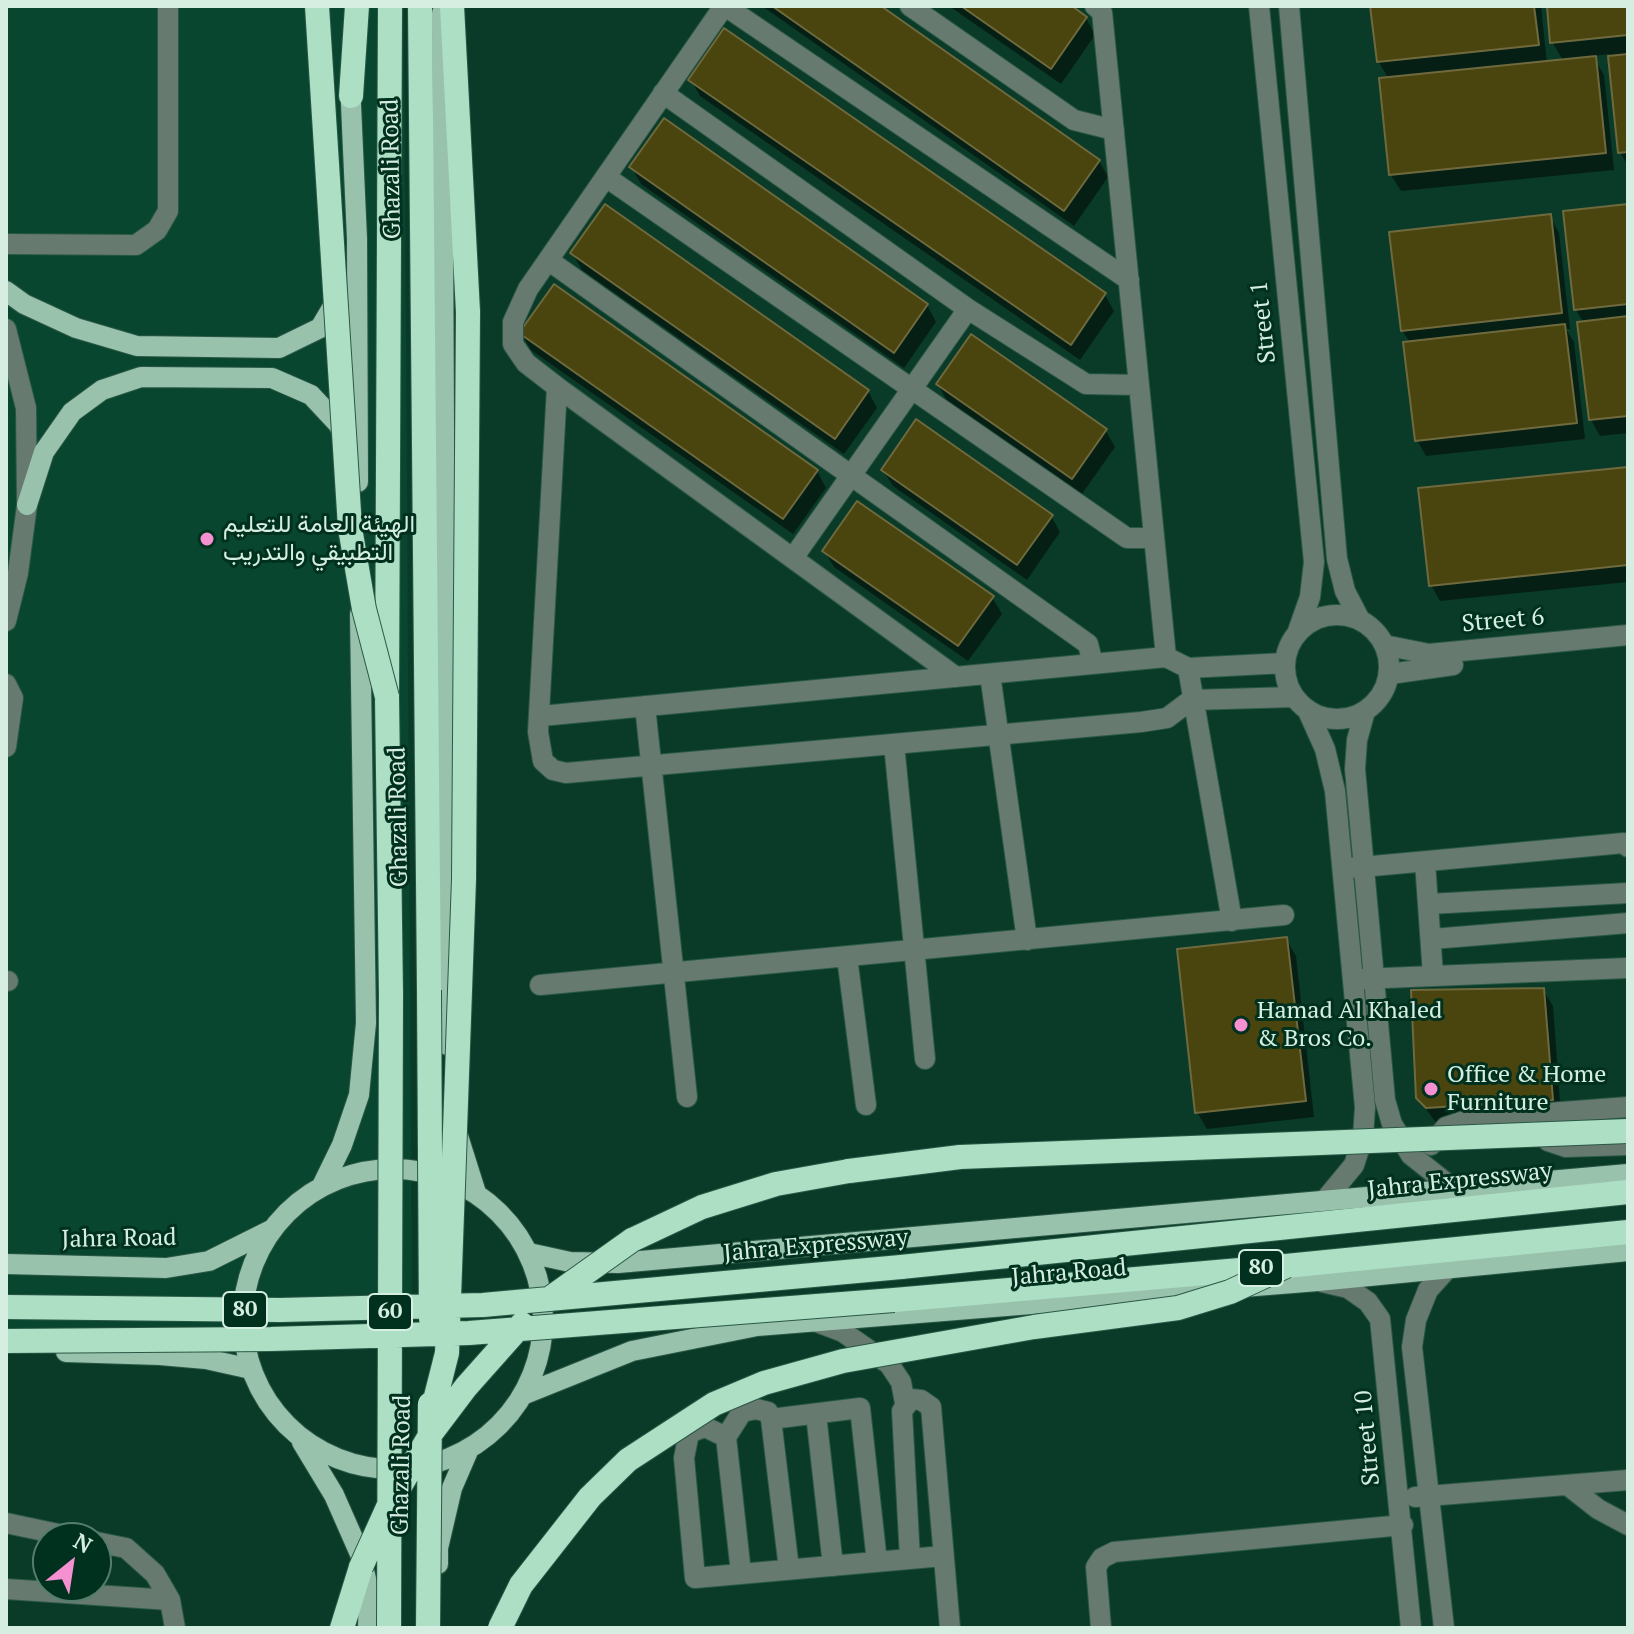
<!DOCTYPE html>
<html>
<head>
<meta charset="utf-8">
<style>
	body { margin:0 }
	#map { position:relative; width:1634px; height:1634px; overflow:hidden; background:#0a3b28; font-family:"PT Serif",serif }
	canvas { display:block }
	.frame { position:absolute; inset:0; border:8px solid #d5eee1; pointer-events:none }
	.north { position:absolute; left:32px; top:1522px; width:80px; height:80px; box-sizing:border-box; background:#00311e; border:2px solid #557d6c; border-radius:50%; rotate:30deg; font-size:22px; font-weight:700; line-height:32px; text-align:center; color:#d5eee1 }
	.north::after { content:''; display:block; margin:auto; width:28px; height:36px; background:#f590d1; clip-path:polygon(50% 0,100% 100%,50% 72%,0 100%) }
</style>
</head>
<body>
<div id="map">
<canvas width="1634" height="1634"></canvas>
<div class="frame"></div>
<div class="north">N</div>
</div>
<script>
const ctx = document.querySelector('canvas').getContext('2d');
ctx.lineJoin = 'round';
function fillPath(path, color) { ctx.fillStyle = color; ctx.fill(path, 'evenodd'); }
const shape = rows => new Path2D(rows.map(r => 'M' + r).join(''));
function trace(path, color, width, dash) { ctx.strokeStyle = color; ctx.lineWidth = width; ctx.lineCap = dash ? 'butt' : 'round'; ctx.setLineDash(dash || []); ctx.stroke(path); }
function label(font, color, halo, rows, align = 'center') {
  ctx.font = font + ' "PT Serif",Vazirmatn,serif'; ctx.lineWidth = 6; ctx.setLineDash([]); ctx.textBaseline = 'middle'; ctx.strokeStyle = halo; ctx.fillStyle = color; for (const [text, x, y, turn = 0] of rows) {
    ctx.save(); ctx.translate(x, y); ctx.rotate((+turn || 0) * Math.PI / 180); ctx.textAlign = isNaN(turn) ? turn : align; if (halo) ctx.strokeText(text, 0, 0); ctx.fillText(text, 0, 0); ctx.restore();
  }
}
fillPath(shape([
	[6,6,404,6,412,1320,6,1332]
]), '#08462f');
fillPath(shape([
	[762,6,878,6,1099,161,1108,177,1074,226],
	[949,6,1068,6,1086,18,1095,35,1061,84],
	[1373,6,1541,6,1547,63,1564,62,1552,42,1549,6,1628,6,1628,166,1620,152,1609,54,1593,56,1604,75,1614,170,1401,191,1391,175,1389,79,1378,61],
	[691,80,1105,295,1114,311,1080,360,700,96],
	[632,168,927,305,936,322,904,368,641,184],
	[1628,206,1628,433,1600,436,1591,420,1584,323,1576,310],
	[1550,216,1559,233,1570,329,1566,329,1574,342,1585,439,1426,456,1417,440,1410,343,1402,330],
	[572,253,868,391,877,408,844,454,582,270],
	[521,333,817,471,826,488,793,534,531,350],
	[938,384,1106,431,1115,447,1082,494,947,401],
	[1628,469,1628,582,1440,601,1431,585],
	[883,470,1051,516,1060,532,1027,580,893,486],
	[824,551,992,597,1002,614,968,661,834,567],
	[1286,939,1296,956,1314,1117,1207,1129,1197,1112],
	[1543,990,1553,1006,1561,1116,1437,1124,1418,1098]
]), '#0007');
const building = shape([
	[772,6,881,6,1100,160,1064,211,772,6],
	[961,6,1072,6,1087,17,1051,69,961,6],
	[1370,6,1534,6,1539,45,1377,62,1370,6],
	[1547,6,1628,6,1628,35,1550,43,1547,6],
	[724,28,1106,293,1071,345,688,80,724,28],
	[1628,54,1628,152,1618,153,1608,56,1628,54],
	[1596,56,1606,153,1389,175,1379,78,1596,56],
	[664,118,928,304,894,353,629,167,664,118],
	[605,204,869,390,835,439,570,253,605,204],
	[1628,204,1628,304,1574,310,1563,211,1628,204],
	[1551,214,1562,313,1401,331,1389,232,1551,214],
	[554,284,818,470,783,519,519,333,554,284],
	[1628,316,1628,416,1589,420,1577,322,1628,316],
	[1565,324,1577,423,1415,441,1403,342,1565,324],
	[971,334,1107,429,1072,479,936,384,971,334],
	[916,419,1053,515,1017,565,881,470,916,419],
	[1628,467,1628,565,1429,586,1418,488,1628,467],
	[857,501,994,596,958,646,822,551,857,501],
	[1287,937,1306,1101,1195,1113,1177,949,1287,937],
	[1544,988,1553,1100,1426,1108,1416,1098,1411,990,1544,988]
]);
fillPath(building, '#4a440f');
trace(building, '#6f6a3e', 2);
const minor = shape([
	[724,6,528,289,513,322,513,344,526,363,557,387,956,677],
	[725,6,1129,280],
	[910,6,1074,120,1114,130],
	[1095,6,1102,12,1166,657],
	[1259,6,1314,562,1310,597,1298,631],
	[1289,6,1337,559,1345,591,1360,620],
	[663,93,968,309,1086,384,1139,385],
	[606,177,1127,538,1154,538],
	[6,244,136,245,157,230,168,211,168,6],
	[548,260,1088,644,1093,664],
	[6,329,26,408,27,505,18,573,6,621],
	[557,387,538,732,543,761,553,770,566,773,1141,722,1167,718,1191,700,1294,697],
	[793,558,968,309],
	'1285 667a52 52 0 1 1 104 0a52 52 0 1 1-104 0Z',
	[1384,645,1429,654,1628,635],
	[1188,668,1232,921],
	[990,674,1027,940],
	[1390,674,1453,665],
	[6,684,13,698,6,747],
	[645,706,687,1097],
	[1307,709,1325,749,1335,791,1365,1107,1363,1137,1354,1165,1325,1200],
	[1365,711,1357,740,1355,769,1385,1100,1392,1124,1411,1155,1454,1189],
	[541,716,1166,657,1188,668,1285,663],
	[894,744,925,1059],
	[1425,862,1433,975],
	[1351,868,1624,843,1628,847],
	[1429,904,1628,893],
	[1432,939,1628,923],
	[847,957,866,1105],
	[1361,979,1628,968],
	[6,981,8,981],
	[540,985,1284,915],
	[1540,1129,1548,1141,1566,1147,1628,1145],
	[1431,1145,1446,1127,1470,1119,1628,1107],
	[1322,1282,1348,1288,1368,1302,1380,1319,1411,1628],
	[814,1321,843,1332,889,1364,901,1382,905,1403],
	[816,1414,833,1566],
	[771,1419,860,1408,877,1562],
	[726,1437,705,1427,689,1433,684,1458,695,1578,943,1556],
	[1570,1487,1598,1509,1628,1525],
	[1415,1497,1628,1480],
	[6,1523,77,1538],
	[96,1542,126,1548,155,1574,170,1600,175,1628],
	[910,1559,902,1411,911,1399,921,1400,931,1407,950,1628],
	[741,1573,726,1437,742,1412,756,1409,768,1412,771,1419,789,1569],
	[6,1589,170,1600],
	[1101,1628,1096,1567,1102,1558,1114,1552,1403,1525],
	[1444,1628,1412,1347,1416,1320,1428,1290,1447,1269]
]);
const major = shape([
	[442,13,447,1045],
	[350,82,357,239,358,482],
	[6,291,24,304,76,328,137,346,279,348,320,328,339,296],
	[27,505,44,452,72,412,102,390,141,377,272,378,311,395,339,425,344,439],
	[458,1136,476,1193],
	'243 1319a150 150 0 1 1 300 0a150 150 0 1 1-300 0Z',
	[322,1186,342,1145,359,1095,366,1023,360,614],
	[529,1253,570,1262,618,1263,1628,1174],
	[6,1264,166,1268,209,1261,273,1229],
	[66,1352,160,1355,206,1359,251,1369],
	[525,1394,632,1351,757,1326,1318,1281,1628,1251],
	[302,1442,334,1495,360,1554,369,1591,368,1628],
	[438,1564,438,1548,452,1488,468,1451]
]);
const highway = shape([
	[390,6,387,697,391,995],
	[420,6,429,990],
	[452,6,468,312],
	[351,96,357,6],
	[632,1240,702,1207,776,1184,849,1171],
	[901,1267,1628,1192],
	[894,1300,1286,1266,1628,1232],
	[342,1628,361,1567]
]);
trace(minor, '#2a5846', 22);
trace(major, '#2a5846', 22);
trace(highway, '#2a5846', 26);
trace(minor, '#677a70', 20);
trace(major, '#99c2ad', 20);
trace(highway, '#addfc5', 24);
const highwayBridge = shape([
	[317,6,350,528,364,609,387,697],
	[429,990,431,1319],
	[849,1171,960,1157,1628,1131],
	[549,1299,632,1240],
	[6,1307,280,1310,483,1305,901,1267],
	[6,1341,271,1339,469,1333,894,1300],
	[430,1420,447,1353,464,879,468,312],
	[361,1567,389,1505,432,1432,466,1387,522,1324],
	[389,1628,391,995],
	[428,1628,430,1404],
	[500,1628,521,1585,590,1497,628,1460,714,1404,764,1383,843,1361,1034,1327,1178,1308,1230,1292,1286,1266]
]);
trace(highwayBridge, '#2a5846', 26, []);
trace(highwayBridge, '#addfc5', 24);
for (const [x, y, r, color] of [
	[207,539,8,"#f590d1"],
	[1241,1025,8,"#f590d1"],
	[1431,1089,8,"#f590d1"]
]) { const dot = new Path2D(); dot.arc(x, y, r, 0, 2 * Math.PI); ctx.fillStyle = color; ctx.fill(dot); trace(dot, '#00311e', 3); }
for (const [x, y, w] of [
	[1261,1268,44],
	[245,1310,44],
	[390,1312,44]
]) { const box = new Path2D(); box.roundRect(x - w / 2, y - 18, w, 36, 6); ctx.fillStyle = '#00311e'; ctx.fill(box); trace(box, '#d5eee1', 2); }
label('bold 22px', '#d5eee1', null, [
	["80",1261,1268],
	["80",245,1310],
	["60",390,1312]
]);
label('24px', '#d5eee1', '#00311e', [
	["Ghazali Road",392,169,-91],
	["Street 1",1264,322,-96],
	["Street 6",1503,621,-5],
	["Ghazali Road",399,817,-91],
	["Jahra Expressway",1460,1181,-6],
	["Jahra Road",119,1239,-1],
	["Jahra Expressway",816,1246,-5],
	["Jahra Road",1069,1273,-5],
	["Street 10",1368,1438,-95],
	["Ghazali Road",402,1465,-89]
]);
label('24px', '#d5eee1', '#00311e', [
	["الهيئة العامة للتعليم",223,525],
	["التطبيقي والتدريب",223,553],
	["Hamad Al Khaled",1257,1011],
	["& Bros Co.",1257,1039],
	["Office & Home",1447,1075],
	["Furniture",1447,1103]
], 'left');
</script>
</body>
</html>
